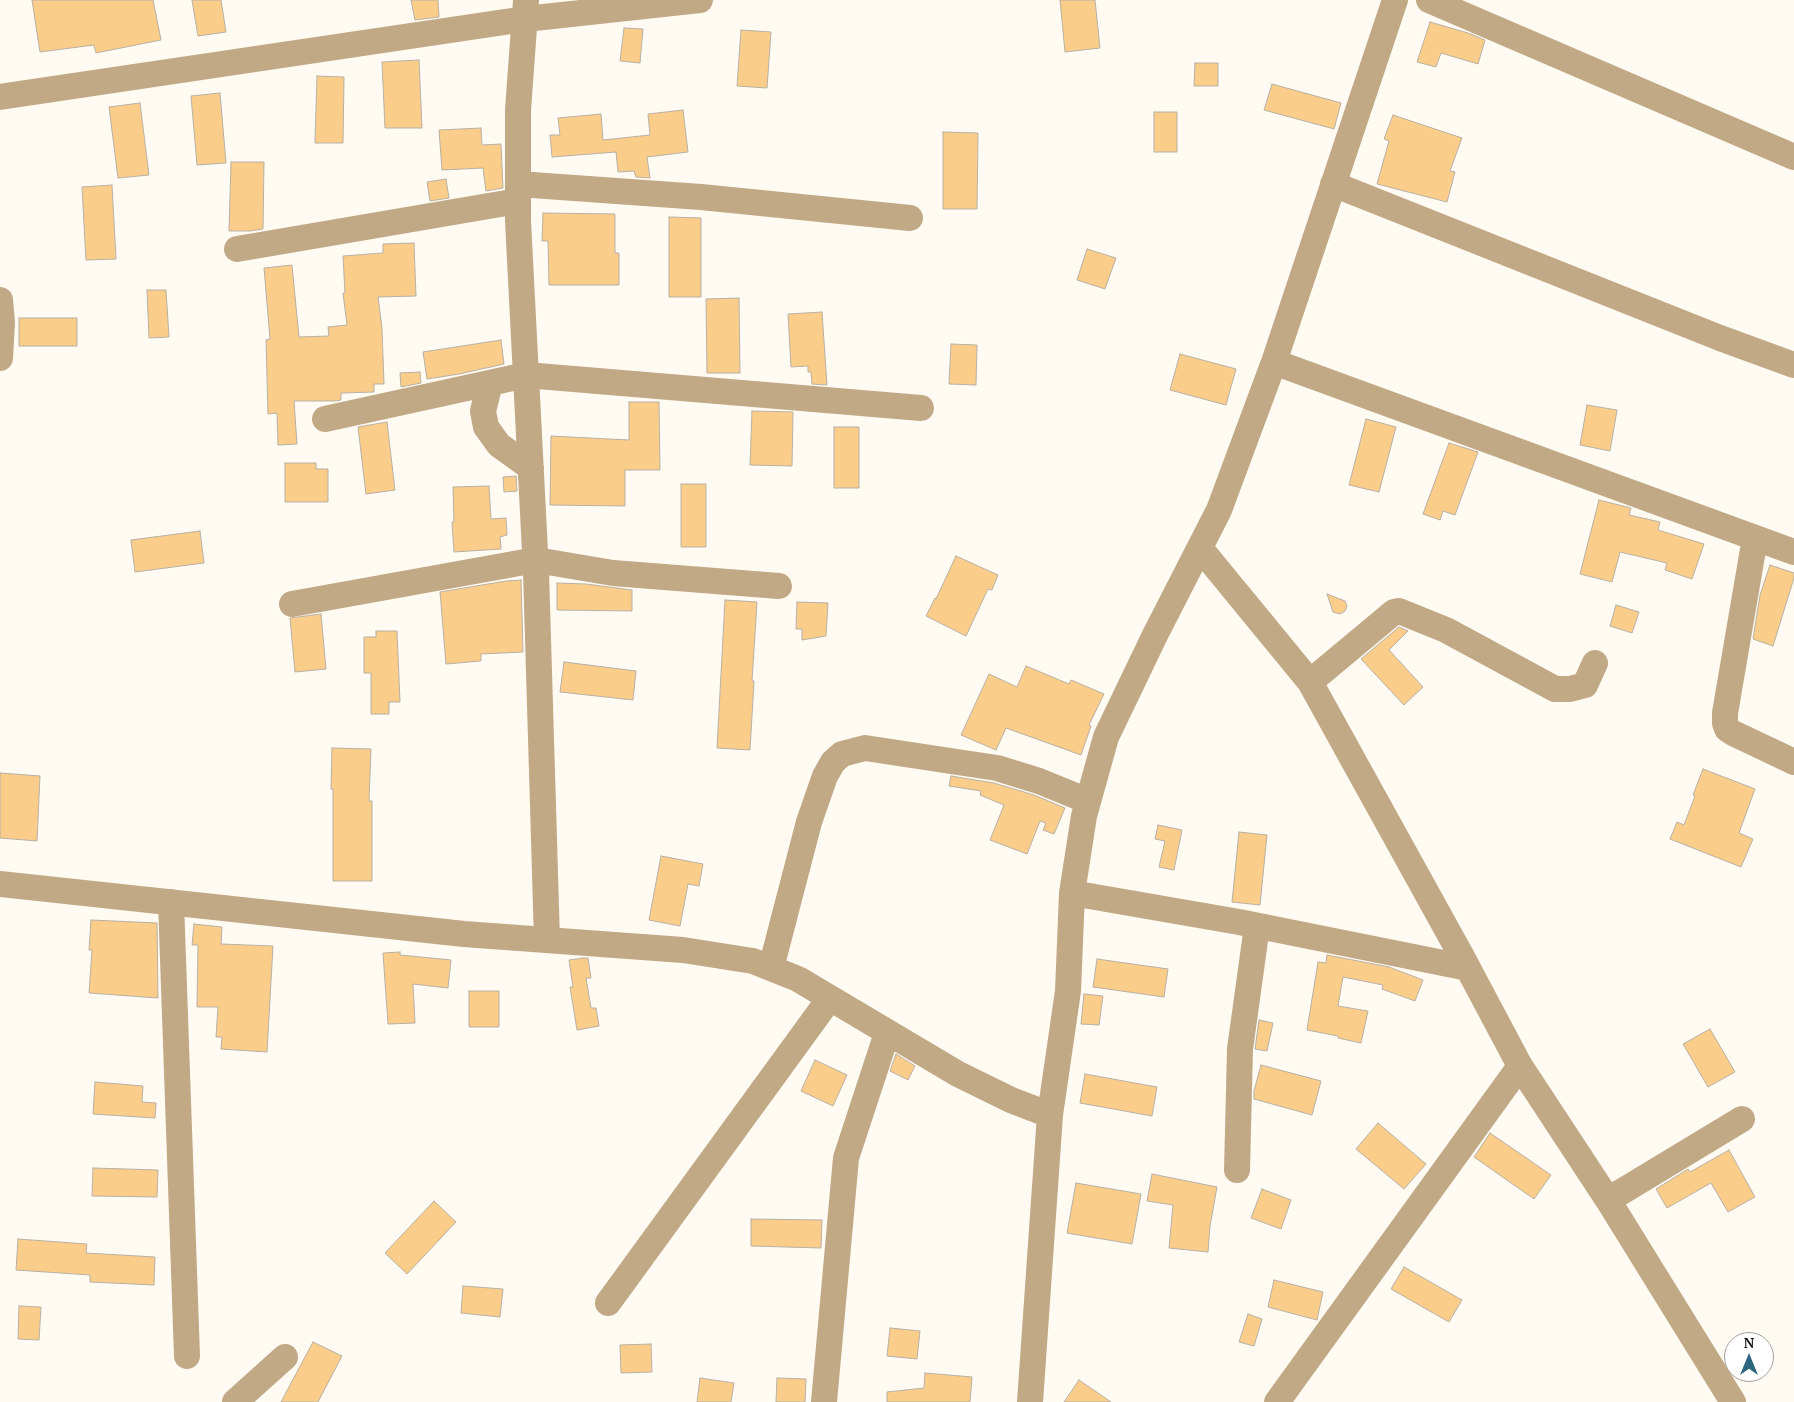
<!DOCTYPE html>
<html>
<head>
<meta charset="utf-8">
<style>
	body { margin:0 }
	#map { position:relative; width:1794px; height:1402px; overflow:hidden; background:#fffaf2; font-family:"PT Serif",serif }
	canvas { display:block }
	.north { position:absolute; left:1724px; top:1332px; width:50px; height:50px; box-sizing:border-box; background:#fff; border:1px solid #a1a09e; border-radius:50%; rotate:0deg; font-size:14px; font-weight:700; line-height:20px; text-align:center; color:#14110d }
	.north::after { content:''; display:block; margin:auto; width:18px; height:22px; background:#2b667e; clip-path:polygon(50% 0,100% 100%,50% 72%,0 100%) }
</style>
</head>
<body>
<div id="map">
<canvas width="1794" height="1402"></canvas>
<div class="north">N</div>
</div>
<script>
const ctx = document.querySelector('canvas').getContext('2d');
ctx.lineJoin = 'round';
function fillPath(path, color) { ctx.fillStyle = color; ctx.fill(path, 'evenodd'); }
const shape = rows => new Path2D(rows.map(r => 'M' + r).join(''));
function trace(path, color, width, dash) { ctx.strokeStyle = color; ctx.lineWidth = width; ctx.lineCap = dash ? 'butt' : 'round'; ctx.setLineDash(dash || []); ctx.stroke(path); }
const building = shape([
	[32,0,153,0,161,40,96,53,94,45,40,52,32,0],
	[192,0,221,0,226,32,198,36,192,0],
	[411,0,438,0,439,17,415,20,411,0],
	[1060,0,1095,0,1100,48,1065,52,1060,0],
	[1430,22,1468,33,1485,40,1478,64,1441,53,1436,67,1417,62,1430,22],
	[624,28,643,29,640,63,620,61,624,28],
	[741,30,771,32,767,88,737,86,741,30],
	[419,60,422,128,385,128,382,62,419,60],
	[1195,63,1218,63,1218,86,1194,86,1195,63],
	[317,76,344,77,343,143,315,143,317,76],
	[1272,84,1341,103,1334,129,1264,110,1272,84],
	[220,93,226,163,197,165,191,96,220,93],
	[140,103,149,175,118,178,109,107,140,103],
	[683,110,688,152,647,157,650,178,636,177,634,171,618,172,616,152,552,157,550,135,560,135,558,118,601,114,603,140,650,135,648,114,683,110],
	[1154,112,1177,112,1177,152,1154,152,1154,112],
	[1393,115,1462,138,1450,171,1455,172,1447,202,1377,184,1389,141,1384,139,1393,115],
	[481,128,482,145,501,144,503,188,486,191,483,168,442,170,439,130,481,128],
	[943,132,978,133,977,209,943,209,943,132],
	[231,162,264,162,263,229,250,231,229,231,231,162],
	[446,179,449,198,430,201,427,182,446,179],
	[112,185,116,259,86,260,82,187,112,185],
	[543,213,615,214,615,253,619,253,619,285,549,285,548,241,542,241,543,213],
	[669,217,701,218,701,297,669,297,669,217],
	[414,243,416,296,378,297,382,328,384,384,374,384,374,392,341,393,341,400,336,401,294,401,297,444,278,445,277,413,268,414,266,340,270,339,264,268,292,265,299,337,329,336,328,327,347,325,343,293,345,293,343,256,383,253,383,244,414,243],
	[1087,249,1116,258,1105,289,1077,280,1087,249],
	[147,290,166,290,169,337,149,338,147,290],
	[739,298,740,373,707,373,706,299,739,298],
	[822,312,827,385,812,384,811,372,808,372,808,366,791,367,788,314,822,312],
	[19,318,77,318,77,346,19,346,19,318],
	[501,340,504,364,459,374,427,379,423,352,501,340],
	[951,344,977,345,976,385,949,384,951,344],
	[1180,354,1236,369,1226,405,1170,390,1180,354],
	[420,372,421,383,401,387,400,373,420,372],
	[629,402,659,402,660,470,625,470,625,506,550,505,551,436,629,440,629,402],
	[1587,405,1617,410,1610,451,1580,445,1587,405],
	[752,411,793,412,792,466,750,465,752,411],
	[1366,419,1396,427,1379,492,1349,485,1366,419],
	[387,422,395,490,366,494,358,427,387,422],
	[834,427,859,427,859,488,834,488,834,427],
	[1449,443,1478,452,1455,515,1443,511,1440,520,1423,514,1449,443],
	[285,463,316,463,316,469,328,469,328,502,285,502,285,463],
	[516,476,517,491,504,492,503,477,516,476],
	[681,484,706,484,706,547,681,547,681,484],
	[489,486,491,519,506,518,507,535,500,537,501,549,454,552,452,522,454,522,453,487,489,486],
	[1599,500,1631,508,1629,515,1660,522,1658,530,1704,544,1692,579,1665,570,1667,563,1620,552,1612,582,1580,574,1599,500],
	[200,531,204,563,135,572,131,540,200,531],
	[956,556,998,575,992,590,988,589,966,636,926,616,935,598,936,599,956,556],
	[1770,565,1794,573,1794,578,1773,646,1753,639,1760,595,1770,565],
	[521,580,523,652,481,654,481,661,446,664,440,592,506,581,521,580],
	[557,583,586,584,632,590,632,611,557,610,557,583],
	[1327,594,1345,601,1347,606,1345,611,1340,614,1333,612,1327,594],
	[725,600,757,602,752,681,754,681,750,750,717,748,725,600],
	[797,602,828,603,826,636,802,640,802,629,796,629,797,602],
	[1616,605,1639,612,1632,633,1610,626,1616,605],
	[321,614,326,669,295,672,290,618,321,614],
	[1399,627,1408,631,1389,650,1423,687,1404,705,1361,659,1399,627],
	[376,631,397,631,400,702,389,702,389,714,371,714,371,673,364,673,364,637,376,637,376,631],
	[564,662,636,671,633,700,560,692,564,662],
	[1026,666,1069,684,1071,680,1104,694,1089,725,1091,726,1081,755,1006,728,996,750,961,735,989,674,1017,687,1026,666],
	[332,748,371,749,369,801,372,801,372,881,333,881,333,789,331,789,332,748],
	[1703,769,1755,789,1739,833,1753,839,1741,867,1670,839,1677,822,1684,825,1695,796,1693,795,1703,769],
	[0,773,40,776,37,841,0,838,0,773],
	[951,776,994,783,1034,795,1065,808,1054,834,1043,830,1046,823,1040,821,1027,854,990,840,1004,805,980,795,981,791,949,786,951,776],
	[1158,825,1182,830,1174,870,1159,867,1165,841,1155,839,1158,825],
	[1239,832,1267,835,1260,905,1232,902,1239,832],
	[661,856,703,864,699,886,688,884,680,926,649,920,661,856],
	[91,920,157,923,158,998,89,993,92,950,89,950,91,920],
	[194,924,222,927,221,944,273,946,267,1052,221,1049,222,1037,216,1037,218,1007,197,1007,198,945,192,945,194,924],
	[400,952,400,955,451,960,448,988,413,984,415,1023,388,1024,383,953,400,952],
	[1327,955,1389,967,1423,980,1415,1001,1382,989,1383,985,1343,977,1338,1006,1368,1011,1361,1043,1338,1038,1338,1036,1307,1030,1318,962,1326,963,1327,955],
	[583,958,588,958,591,978,586,978,591,1008,596,1008,599,1026,577,1030,570,987,573,987,569,960,583,958],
	[1097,959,1168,969,1164,997,1093,987,1097,959],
	[469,991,499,991,499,1027,469,1027,469,991],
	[1084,994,1103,996,1099,1025,1081,1024,1084,994],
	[1259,1020,1273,1023,1267,1051,1255,1049,1259,1020],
	[1710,1029,1735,1072,1708,1087,1683,1044,1710,1029],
	[896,1054,915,1066,908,1080,890,1071,896,1054],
	[815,1060,847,1075,833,1106,801,1091,815,1060],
	[1261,1065,1321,1081,1312,1115,1254,1099,1254,1091,1261,1065],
	[1085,1074,1157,1087,1152,1116,1080,1103,1085,1074],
	[95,1082,143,1086,142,1102,156,1103,155,1118,93,1114,95,1082],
	[1378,1123,1426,1164,1404,1189,1356,1149,1378,1123],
	[1490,1133,1551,1175,1534,1199,1474,1157,1490,1133],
	[1729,1150,1755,1197,1728,1212,1711,1183,1667,1208,1656,1189,1688,1169,1690,1172,1729,1150],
	[93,1168,158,1170,157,1197,92,1196,93,1168],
	[1152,1174,1217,1187,1210,1226,1208,1252,1169,1248,1173,1205,1147,1201,1152,1174],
	[1076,1183,1141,1194,1132,1244,1067,1233,1076,1183],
	[1262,1189,1291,1200,1281,1229,1251,1218,1262,1189],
	[434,1201,456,1222,407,1274,385,1253,434,1201],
	[751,1219,822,1220,821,1248,751,1246,751,1219],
	[18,1239,87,1244,86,1253,155,1257,154,1285,90,1282,90,1275,16,1270,18,1239],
	[1404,1267,1462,1300,1449,1322,1391,1289,1404,1267],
	[1274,1280,1323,1292,1317,1320,1268,1307,1274,1280],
	[463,1286,503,1289,500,1317,461,1313,463,1286],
	[19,1306,41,1307,39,1340,18,1339,19,1306],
	[1248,1314,1262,1319,1254,1346,1239,1342,1248,1314],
	[890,1328,920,1331,917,1359,887,1356,890,1328],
	[313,1342,342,1356,318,1402,281,1402,313,1342],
	[651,1344,652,1372,621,1373,620,1345,651,1344],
	[925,1373,972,1377,970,1402,887,1402,887,1392,924,1388,925,1373],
	[700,1378,734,1383,731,1402,697,1402,700,1378],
	[777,1378,806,1379,805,1402,776,1402,777,1378],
	[1079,1380,1111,1402,1064,1402,1079,1380]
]);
fillPath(building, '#face8a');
trace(building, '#b8b0a4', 1);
trace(shape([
	[526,0,518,110,518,221,536,571,547,940],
	[1429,0,1794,157],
	[0,97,525,19,700,0],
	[518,184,701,197,910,218],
	[1333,184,1720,338,1794,365],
	[237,249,518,201],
	[0,300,2,323,0,358],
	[1274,362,1794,552],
	[490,383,483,411,486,427,499,445,531,468],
	[325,419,526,375,921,408],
	[1755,538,1725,713,1725,723,1727,729,1733,733,1794,762],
	[1200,548,1310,682,1461,955,1520,1066],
	[292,604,536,560,613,573,779,586],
	[1310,682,1394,612,1399,611,1446,630,1555,689,1570,689,1585,685,1595,663],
	[0,884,464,934,683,950,753,961,798,979,958,1074,1011,1100,1050,1115],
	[1072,893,1239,922,1468,968],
	[171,902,187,1356],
	[771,968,809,822,825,776,833,762,842,754,865,748,997,768,1039,781,1088,801],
	[1237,1170,1240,1049,1257,926],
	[1608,1200,1742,1119],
	[608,1303,830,998],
	[235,1402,285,1357],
	[824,1402,846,1158,887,1033],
	[1030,1402,1050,1115,1068,991,1072,893,1084,816,1106,737,1155,635,1219,510,1274,362,1395,0],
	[1277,1402,1520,1066,1608,1200,1733,1402]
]), '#c1a985', 26);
</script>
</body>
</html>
